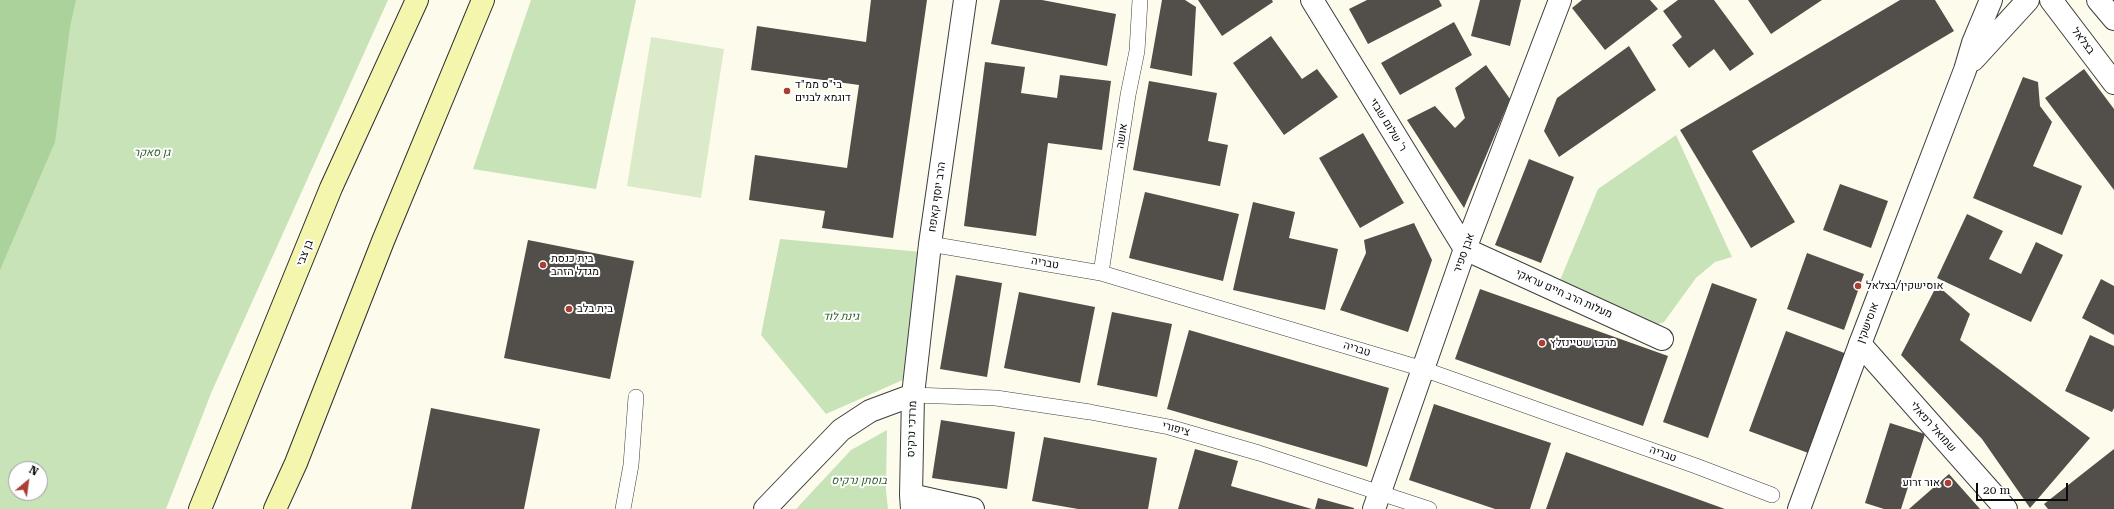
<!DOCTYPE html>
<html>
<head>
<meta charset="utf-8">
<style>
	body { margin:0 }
	#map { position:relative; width:2114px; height:509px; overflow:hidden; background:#fdfcec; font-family:"Roboto Serif",serif }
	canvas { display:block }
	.north { position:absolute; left:8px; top:461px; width:40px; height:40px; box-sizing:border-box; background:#fff; border:1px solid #9d9d9d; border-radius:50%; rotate:29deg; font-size:11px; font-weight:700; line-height:16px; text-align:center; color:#0b0b0b }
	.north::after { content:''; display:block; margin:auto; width:14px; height:18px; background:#ab3e34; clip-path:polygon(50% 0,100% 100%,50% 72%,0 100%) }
	.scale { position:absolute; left:1976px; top:483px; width:92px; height:18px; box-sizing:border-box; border:2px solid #0b0b0b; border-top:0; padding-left:5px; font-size:12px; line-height:14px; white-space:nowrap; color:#0b0b0b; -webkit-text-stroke:3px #fff; paint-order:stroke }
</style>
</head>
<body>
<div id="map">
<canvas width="2114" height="509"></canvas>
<div class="north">N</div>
<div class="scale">20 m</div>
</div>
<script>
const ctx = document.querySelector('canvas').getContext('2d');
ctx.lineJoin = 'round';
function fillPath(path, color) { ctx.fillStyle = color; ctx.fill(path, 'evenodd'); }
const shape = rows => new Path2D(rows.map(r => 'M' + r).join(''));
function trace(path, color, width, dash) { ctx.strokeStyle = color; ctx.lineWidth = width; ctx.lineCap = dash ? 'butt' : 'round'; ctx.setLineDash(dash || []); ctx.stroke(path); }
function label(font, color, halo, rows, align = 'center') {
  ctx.font = font + ' "Roboto Serif",Heebo,serif'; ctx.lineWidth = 4; ctx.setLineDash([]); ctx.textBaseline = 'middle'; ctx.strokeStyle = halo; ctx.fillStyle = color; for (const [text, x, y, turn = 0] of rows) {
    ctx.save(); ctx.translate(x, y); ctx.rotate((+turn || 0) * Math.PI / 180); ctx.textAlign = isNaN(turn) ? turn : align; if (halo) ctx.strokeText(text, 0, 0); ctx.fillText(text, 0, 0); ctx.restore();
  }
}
fillPath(shape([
	[0,0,388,0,212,391,166,509,0,509],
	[16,469,40,469,40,493,16,493],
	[531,0,636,0,596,189,473,169],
	[1676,135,1732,257,1715,262,1696,278,1664,322,1647,328,1558,285,1598,189],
	[780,239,922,252,905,379,826,414,761,335],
	[887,430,886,490,888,509,796,509,851,450]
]), '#c9e3b9');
fillPath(shape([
	[0,0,76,0,70,27,55,142,0,270]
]), '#acd29b');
fillPath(shape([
	[651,37,724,49,701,198,627,186]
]), '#dbebca');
fillPath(shape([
	[871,0,927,0,893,238,822,228,825,211,749,200,755,155,847,168,859,85,751,70,757,26,866,42],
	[1000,0,1042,0,1116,14,1107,66,991,44],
	[1162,0,1185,0,1196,7,1192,76,1150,68],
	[1198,0,1272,0,1273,2,1222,36],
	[1367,0,1439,0,1442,6,1368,44,1349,9],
	[1480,0,1521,0,1510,46,1471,36],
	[1582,0,1650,0,1658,9,1605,50,1572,8],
	[1678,0,1714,0,1754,54,1730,71,1714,49,1689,68,1672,45,1682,37,1663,11],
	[1748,0,1822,0,1771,34],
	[1900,0,1935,0,1954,31,1752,151,1795,222,1751,248,1680,130],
	[1454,22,1472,55,1400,95,1381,63],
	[1271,36,1302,79,1317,69,1338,97,1284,135,1233,63],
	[1629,46,1656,90,1559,157,1544,131,1557,98],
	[985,62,1025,67,1021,93,1057,98,1060,75,1111,81,1102,150,1048,143,1036,236,964,226],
	[1486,65,1510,99,1464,208,1407,120,1435,106,1455,128,1465,118,1455,88],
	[2084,69,2114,109,2114,190,2045,98],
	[2023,77,2038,82,2040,106,2052,122,2033,166,2082,186,2062,235,1973,198],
	[1149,81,1217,93,1208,141,1228,145,1220,186,1133,170],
	[1363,133,1404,203,1360,228,1319,158],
	[1529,159,1574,177,1541,263,1495,245],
	[1840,184,1888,201,1871,248,1823,230],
	[1145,192,1239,214,1223,281,1129,258],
	[1253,202,1295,212,1289,238,1338,249,1325,310,1233,290],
	[1967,214,2003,231,1989,259,2021,274,2036,242,2063,255,2031,322,1937,278],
	[1414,223,1432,260,1408,332,1340,310,1366,253,1364,240],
	[528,240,634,261,610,379,504,358],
	[1807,253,1864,274,1844,330,1787,309],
	[956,275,1002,283,987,377,940,369],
	[2101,279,2114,286,2114,335,2082,318],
	[1712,283,1757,299,1708,438,1663,422],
	[1937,285,1970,314,1960,340,2090,438,2030,508,1982,439,1901,355],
	[1480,289,1668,356,1643,426,1455,359],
	[1019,292,1095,307,1080,383,1004,368],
	[1112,312,1172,324,1157,397,1097,385],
	[1189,330,1389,388,1367,467,1167,409],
	[1786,331,1847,354,1811,454,1749,431],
	[2090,335,2114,346,2114,408,2112,412,2065,391],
	[1434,404,1551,443,1530,509,1495,509,1409,480],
	[431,408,540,429,524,509,411,509],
	[941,420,1015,432,1007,489,932,478],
	[1890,423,1925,434,1901,509,1884,509,1865,503],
	[1044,437,1157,458,1148,509,1078,509,1032,501],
	[1195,449,1238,461,1231,486,1312,509,1178,509],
	[2114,449,2114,509,2048,509,2044,504],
	[1566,452,1689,496,1725,509,1546,509],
	[1949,474,1980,509,1909,509],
	[1318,498,1354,508,1354,509,1315,509]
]), '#524e49');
const service = shape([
	[930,244,1101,273,1423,369,1696,466,1772,495],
	[1101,273,1128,95,1137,51,1140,0],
	[913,395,996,398,1090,412,1169,427,1259,453,1429,509],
	[623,509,631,465,636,397]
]);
const minor = shape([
	[1312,0,1465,249,1662,339],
	[1860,344,2006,509],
	[911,495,973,509],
	[765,509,841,430,870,411,913,395],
	[912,509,911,495,913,395,930,244,965,0],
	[1374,509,1465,249,1560,0]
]);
const tertiary = shape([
	[2051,0,2114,83],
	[2098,0,2114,19],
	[1973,60,2028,0],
	[1799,509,1860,344,1965,70,1973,43,1991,0]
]);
const secondary = shape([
	[200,509,331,188,417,0],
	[275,509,296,463,383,241,483,0]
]);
trace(service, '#3e3e3e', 16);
trace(minor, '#3e3e3e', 24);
trace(tertiary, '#3e3e3e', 24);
trace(secondary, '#2d2d2d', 24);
trace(service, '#fff', 15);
trace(minor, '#fff', 22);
trace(tertiary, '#fff', 22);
trace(secondary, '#f4f6ae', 22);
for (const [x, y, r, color] of [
	[787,91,4,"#ab3e34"],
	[543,265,4,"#ab3e34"],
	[1858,286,4,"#ab3e34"],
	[569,309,4,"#ab3e34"],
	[1542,343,4,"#ab3e34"],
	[1948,483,4,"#ab3e34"]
]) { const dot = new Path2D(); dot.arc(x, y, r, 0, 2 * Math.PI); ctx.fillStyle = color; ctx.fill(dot); trace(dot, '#fff', 1.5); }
label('11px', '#0b0b0b', '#fff', [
	["בצלאל",2083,41,53],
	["ר' שלום שבזי",1388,125,58],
	["אושה",1122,136,-81],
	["הרב יוסף קאפח",937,197,-82],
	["בן צבי",305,253,-68],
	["אבן ספיר",1464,253,-70],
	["טבריה",1045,263,10],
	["מעלות הרב חיים עראקי",1564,294,24],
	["אוסישקין",1868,323,-69],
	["טבריה",1357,349,17],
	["שמואל רפאלי",1933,427,48],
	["מרדכי נרקיס",912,429,-88],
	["ציפורי",1176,429,15],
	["טבריה",1663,454,20]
]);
label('11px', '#0b0b0b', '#fff', [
	["בי\"ס ממ\"ד",795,85],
	["דוגמא לבנים",795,98],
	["בית כנסת",551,259],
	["מגדל הזהב",551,272],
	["אוסישקין/בצלאל",1866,286],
	["בית בלב",577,309],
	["מרכז שטיינזלץ",1550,343],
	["אור זרוע",1940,483,"right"]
], 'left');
label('italic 11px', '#285b24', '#fff', [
	["גן סאקר",152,153],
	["גינת לוד",841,317],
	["בוסתן נרקיס",859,481]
]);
</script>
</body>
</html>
